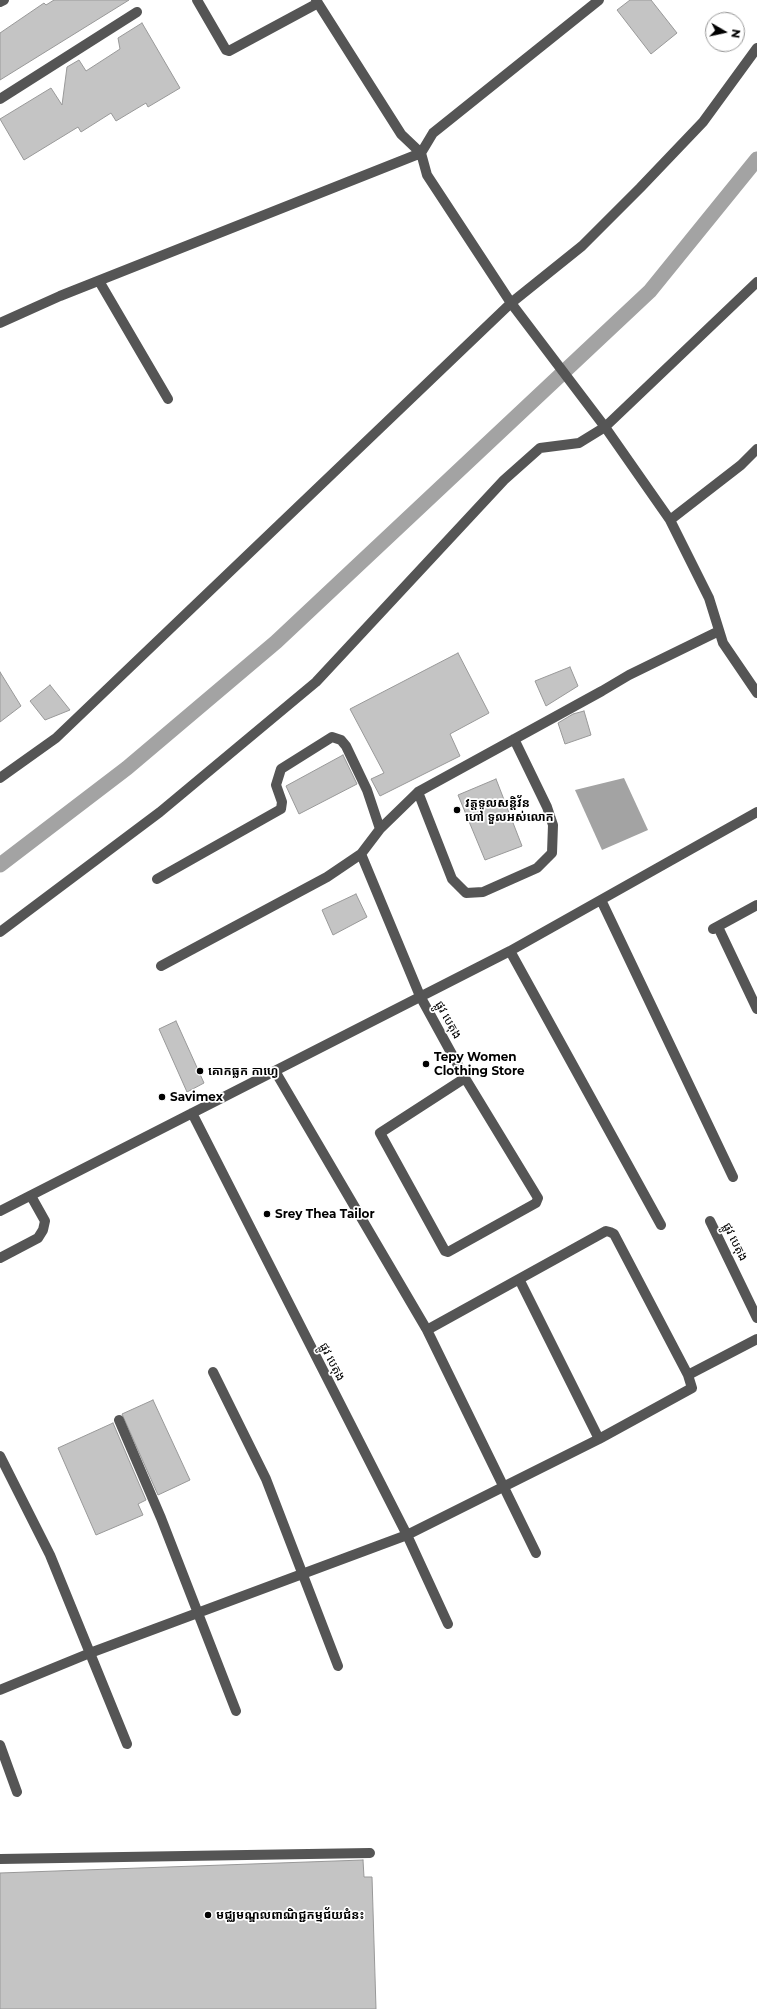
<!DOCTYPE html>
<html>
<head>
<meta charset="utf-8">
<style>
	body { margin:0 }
	#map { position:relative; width:757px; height:2009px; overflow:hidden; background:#fff; font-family:Montserrat,sans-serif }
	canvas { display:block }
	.north { position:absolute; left:705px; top:12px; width:40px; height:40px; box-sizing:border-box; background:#fff; border:1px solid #999; border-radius:50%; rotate:99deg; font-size:11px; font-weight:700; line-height:16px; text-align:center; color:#000 }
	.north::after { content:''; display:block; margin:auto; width:14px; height:18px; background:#000; clip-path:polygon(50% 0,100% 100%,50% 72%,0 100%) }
</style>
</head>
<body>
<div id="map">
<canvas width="757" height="2009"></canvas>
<div class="north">N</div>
</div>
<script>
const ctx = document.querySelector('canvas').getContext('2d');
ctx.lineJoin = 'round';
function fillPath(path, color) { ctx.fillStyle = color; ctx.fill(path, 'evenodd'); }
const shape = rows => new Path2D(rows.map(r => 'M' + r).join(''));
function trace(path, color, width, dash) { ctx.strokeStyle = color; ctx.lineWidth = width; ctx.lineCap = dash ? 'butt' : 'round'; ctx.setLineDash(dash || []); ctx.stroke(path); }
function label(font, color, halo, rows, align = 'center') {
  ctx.font = font + ' Montserrat,"Noto Sans Khmer",sans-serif'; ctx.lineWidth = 3.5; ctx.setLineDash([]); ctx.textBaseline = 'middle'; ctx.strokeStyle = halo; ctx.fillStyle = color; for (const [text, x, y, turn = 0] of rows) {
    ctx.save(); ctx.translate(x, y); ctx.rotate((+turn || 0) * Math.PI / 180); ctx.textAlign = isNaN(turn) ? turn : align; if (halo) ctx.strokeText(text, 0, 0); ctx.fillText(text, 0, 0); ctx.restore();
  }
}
fillPath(shape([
	[624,778,648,830,602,850,575,790]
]), '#a3a3a3');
trace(shape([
	[0,865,127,768,276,642,650,291,757,159]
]), '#a3a3a3', 15);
const building = shape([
	[54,0,129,0,0,80,0,33,44,3,46,5,54,0],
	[630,0,651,0,677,33,651,54,617,10,630,0],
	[142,23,180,88,148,107,146,103,116,121,111,113,81,132,78,127,24,160,0,119,51,88,62,105,67,67,79,60,86,71,120,49,118,38,142,23],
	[458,653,489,713,450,734,460,756,380,796,371,779,384,773,350,709,458,653],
	[570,667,578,686,546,706,535,681,570,667],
	[0,672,21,706,0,722,0,672],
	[50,685,70,710,45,720,30,701,50,685],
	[584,711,591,735,565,744,558,723,573,714,584,711],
	[343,755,357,784,299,814,286,786,343,755],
	[496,779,522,846,485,860,458,795,496,779],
	[356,894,367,917,333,935,322,910,356,894],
	[176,1021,204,1083,187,1092,159,1029,176,1021],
	[153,1400,190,1480,158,1495,122,1414,153,1400],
	[113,1423,146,1500,138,1504,143,1515,96,1535,58,1448,113,1423],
	[363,1860,364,1877,372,1877,376,2009,0,2009,0,1873,363,1860]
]);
fillPath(building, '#c4c4c4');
trace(building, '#999', 1);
trace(shape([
	[197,0,226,50,229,51,318,3],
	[599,0,433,133,421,153,427,175,511,303,605,427,670,520,709,598,723,643,757,693],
	[0,2,4,0],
	[0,99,137,12],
	[99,281,168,399],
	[0,323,60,296,421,153,401,134,316,0],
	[670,520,741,465,757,449],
	[0,778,56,738,511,303,582,246,640,188,703,122,757,48],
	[418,792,452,879,466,893,483,892,537,868,552,853,553,825,547,807,514,739],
	[361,854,420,996,465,1078,538,1198,536,1203,448,1252,445,1251,380,1133,465,1078],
	[157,879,281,809,282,802,276,785,281,769,332,737,341,740,346,746,367,790,380,829],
	[601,900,733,1177],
	[718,927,757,1009],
	[713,929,757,905],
	[0,932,160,812,316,682,504,480,540,448,579,443,605,427,757,282],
	[510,951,661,1225],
	[161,966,327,877,361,854,380,829,418,792,602,691,629,675,719,631],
	[275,1071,427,1330,536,1553],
	[192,1113,407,1535,448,1624],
	[0,1211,510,951,757,812],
	[710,1221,757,1318],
	[0,1258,38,1238,43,1230,45,1221,31,1196],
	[519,1279,599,1439],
	[213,1372,266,1479,338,1666],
	[688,1375,757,1339],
	[119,1420,161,1518,236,1711],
	[0,1456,50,1555,127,1744],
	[0,1690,90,1653,407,1535,599,1439,692,1388,688,1375,614,1234,610,1232,606,1231,427,1330],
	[0,1745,17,1792],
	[0,1859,370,1853]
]), '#555', 10);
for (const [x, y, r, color] of [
	[457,810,4,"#000"],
	[426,1064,4,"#000"],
	[200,1071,4,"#000"],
	[162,1097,4,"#000"],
	[267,1214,4,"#000"],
	[208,1915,4,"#000"]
]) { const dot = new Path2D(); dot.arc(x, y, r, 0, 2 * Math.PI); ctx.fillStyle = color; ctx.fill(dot); trace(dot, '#fff', 1.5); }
label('bold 12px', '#000', '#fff', [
	["វត្តទូលសន្តិវ័ន",465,803],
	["ហៅ ទួលអស់លោក",465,817],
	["Tepy Women",434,1057],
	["Clothing Store",434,1071],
	["គោកធ្លក កាហ្វេ",208,1071],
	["Savimex",170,1097],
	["Srey Thea Tailor",275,1214],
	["មជ្ឈមណ្ឌលពាណិជ្ជកម្មជ័យជំនះ",216,1915]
], 'left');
label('12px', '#000', '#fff', [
	["ផ្លូវ បេតុង",448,1020,61],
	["ផ្លូវ បេតុង",735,1242,64],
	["ផ្លូវ បេតុង",332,1362,63]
]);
</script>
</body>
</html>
